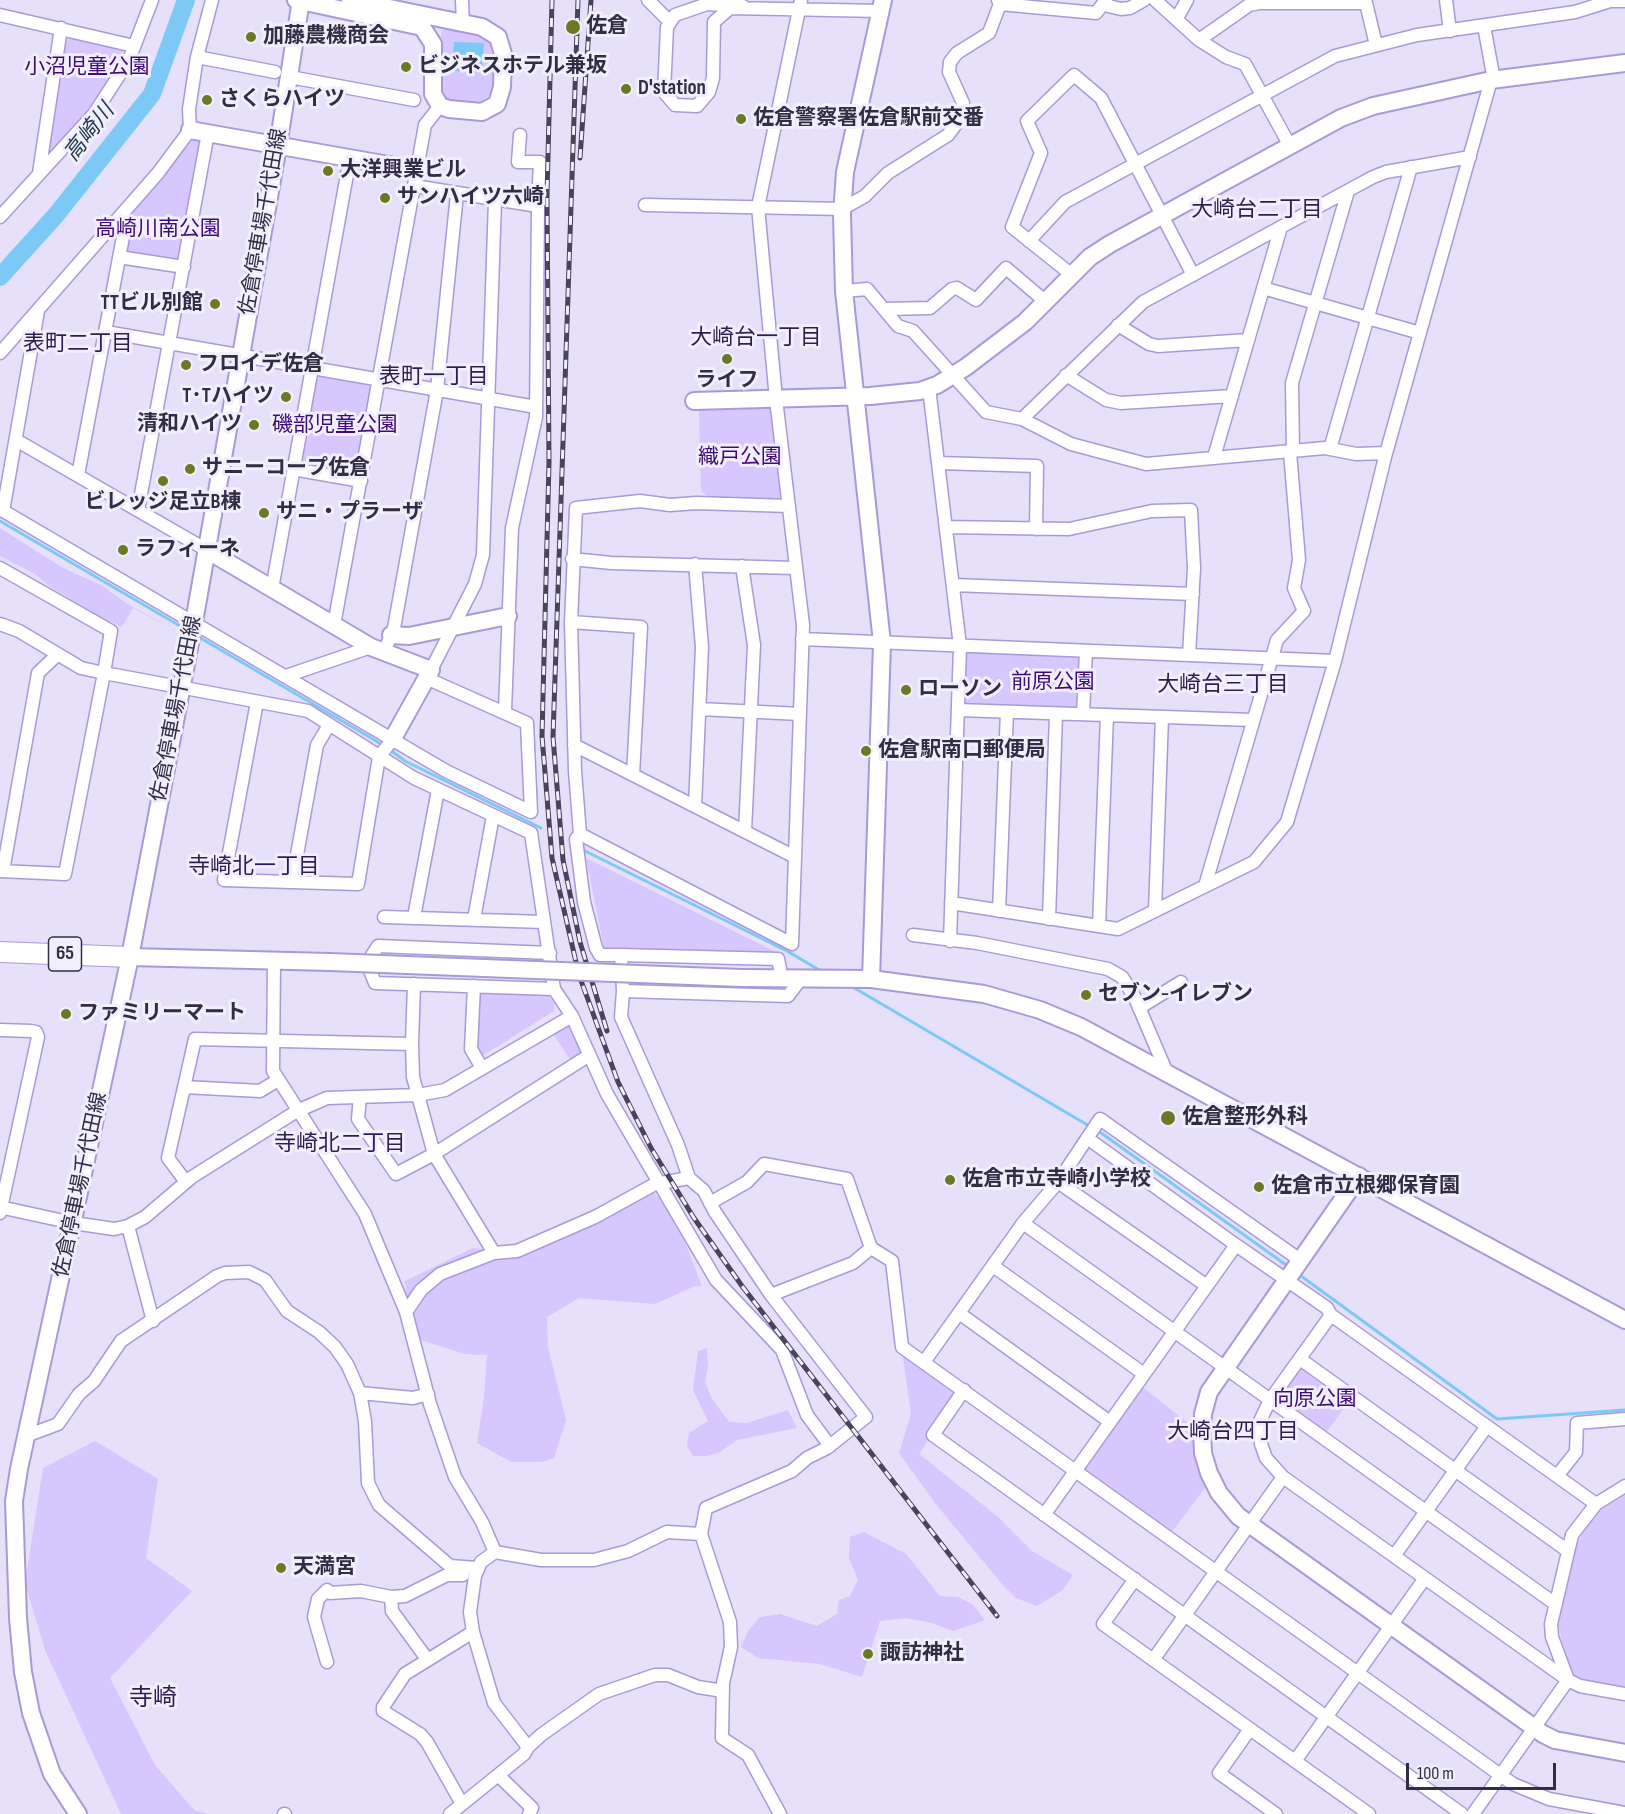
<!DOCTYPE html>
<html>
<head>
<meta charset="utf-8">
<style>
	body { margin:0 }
	#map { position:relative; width:1625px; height:1814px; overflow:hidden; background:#e6e0fa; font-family:"Sofia Sans Condensed",sans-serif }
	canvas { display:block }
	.scale { position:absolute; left:1406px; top:1763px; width:150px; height:27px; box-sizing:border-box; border:3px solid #332c45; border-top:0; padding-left:8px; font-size:18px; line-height:21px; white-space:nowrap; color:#332c45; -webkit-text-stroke:4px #f2effd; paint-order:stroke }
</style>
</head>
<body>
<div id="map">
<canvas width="1625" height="1814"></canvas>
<div class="scale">100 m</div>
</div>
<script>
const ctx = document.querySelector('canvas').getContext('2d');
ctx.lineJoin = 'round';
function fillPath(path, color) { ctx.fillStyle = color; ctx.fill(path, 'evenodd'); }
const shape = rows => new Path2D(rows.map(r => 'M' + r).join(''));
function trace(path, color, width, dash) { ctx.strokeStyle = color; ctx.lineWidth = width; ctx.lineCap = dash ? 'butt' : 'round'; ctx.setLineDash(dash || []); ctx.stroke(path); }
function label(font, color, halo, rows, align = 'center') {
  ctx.font = font + ' "Sofia Sans Condensed","Noto Sans JP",sans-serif'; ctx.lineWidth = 6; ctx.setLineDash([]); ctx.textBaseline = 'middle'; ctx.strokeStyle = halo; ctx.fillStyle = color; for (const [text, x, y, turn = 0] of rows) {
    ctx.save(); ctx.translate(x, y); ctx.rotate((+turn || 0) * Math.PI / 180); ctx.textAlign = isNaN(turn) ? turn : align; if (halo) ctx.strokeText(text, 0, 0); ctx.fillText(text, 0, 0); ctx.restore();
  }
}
fillPath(shape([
	[449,26,484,34,496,52,493,93,475,105,446,100,441,92,440,41,442,31],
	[72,38,122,49,129,59,51,156,47,156,63,41],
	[195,136,202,142,178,264,126,253,133,212],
	[319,374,368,382,372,388,356,474,349,477,300,465,315,377],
	[769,403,773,408,783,499,775,503,708,497,701,491,699,411,704,405],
	[0,528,63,568,103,586,126,603,179,632,133,608,122,627,110,621,104,624,101,617,49,586,35,574,0,556],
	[968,653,1078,656,1082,659,1081,706,1073,712,966,706,963,702,965,656],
	[586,858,780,954,604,948],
	[484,992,546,993,554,1003,554,1011,482,1056,478,1047,480,995],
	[571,1024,583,1052,571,1061,552,1032],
	[653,1192,673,1212,702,1286,695,1286,655,1304,579,1298,547,1317,548,1347,566,1420,554,1458,542,1462,511,1462,477,1443,484,1397,487,1355,465,1354,411,1337,405,1281,473,1248,518,1253,554,1227,599,1215],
	[707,1348,708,1366,705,1382,711,1397,729,1422,747,1423,788,1410,797,1428,737,1440,720,1452,707,1456,693,1456,687,1446,689,1433,708,1421,693,1390,698,1351],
	[902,1351,960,1393,919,1454,997,1516,1032,1551,1073,1575,1063,1590,1037,1606,1016,1598,1001,1583,935,1503,899,1453,911,1414],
	[1307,1366,1351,1399,1325,1434,1282,1403,1280,1396,1301,1367],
	[1141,1386,1193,1427,1196,1464,1205,1488,1171,1533,1085,1471,1084,1465],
	[95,1441,158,1479,146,1558,192,1591,110,1678,155,1765,194,1810,209,1814,121,1814,45,1650,25,1583,43,1468],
	[1625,1495,1625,1690,1580,1681,1570,1672,1558,1625,1575,1547,1595,1514],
	[864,1532,906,1554,940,1596,958,1597,972,1604,985,1620,953,1631,932,1623,906,1618,880,1621,862,1677,820,1664,758,1658,741,1647,748,1631,760,1617,780,1614,817,1626,837,1614,839,1600,850,1596,858,1580,849,1558,850,1537]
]), '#d6c7ff');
fillPath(shape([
	[454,42,484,43,482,73,452,71]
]), '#7cc9f8');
trace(shape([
	[0,521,187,630],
	[197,636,383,745],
	[389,749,405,761,541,828],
	[585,851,787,951,821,971],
	[851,986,1091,1127],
	[1097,1130,1289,1267],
	[1297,1273,1497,1419,1625,1410]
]), '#7cc9f8', 3);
trace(shape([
	[0,277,56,215,152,94,186,0]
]), '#7cc9f8', 18);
const street = shape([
	[462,0,463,24],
	[648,0,670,22],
	[1155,0,1199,40,1226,57,1245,64,1290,146],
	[1446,0,1450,31],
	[1000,4,1096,13,1106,0],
	[1104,5,1121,9,1130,8,1144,0],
	[743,6,707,4,675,15,667,27,664,92,675,105,697,106,709,92,713,78,714,22,730,8,881,11],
	[0,15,134,46],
	[1177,18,1187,0],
	[1484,26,1494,80],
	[1199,40,1249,5,1259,3,1366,3,1376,45],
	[197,57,275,72],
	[290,77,414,100],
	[520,135,518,162,540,162,538,206],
	[39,173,61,28],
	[414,186,538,206,536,417,512,528,505,711],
	[645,205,842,209,865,196,888,173,948,135,959,120,963,103,949,72,950,62,957,53,989,33,1000,4,998,0],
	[0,217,94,114,129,60,152,0],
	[1029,241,1065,202,1335,56,1417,35,1575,12,1610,1,1625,1],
	[119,257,184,267],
	[1072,275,1012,227,1041,153,1027,121,1074,75,1101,98,1193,275],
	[1263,288,1420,333],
	[844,291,867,289,898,326,913,331,986,412,1022,419,1071,444,1146,464,1325,448,1356,454,1386,453],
	[884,309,930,308,952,289,957,288,976,300,1006,268,1046,302],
	[1118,325,1149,344,1158,346,1248,340],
	[106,332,536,407],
	[0,353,158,173,190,130,189,109,197,57,212,0],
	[1066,375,1106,400,1121,403,1232,396],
	[929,388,960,646,950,941],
	[1022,419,1143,302,1373,177,1386,172,1470,157],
	[16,440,205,549],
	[1330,449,1411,167],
	[1293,452,1292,383,1348,191],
	[1214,457,1281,227],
	[938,463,1037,466,1036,529],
	[293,469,361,481],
	[78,475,126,221,123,213],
	[789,506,696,503,670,505,640,501,576,508,571,622,575,771,580,834,792,944,803,625,776,399,758,207,801,0],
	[0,509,446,771,531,812,527,723,426,678],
	[138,510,208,133],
	[3,511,38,311],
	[946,527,1069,529,1152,511,1191,510,1194,568,1189,655],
	[572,559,611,563,795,568],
	[695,564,702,647,695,806],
	[742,566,754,645,745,831],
	[0,568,111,631,104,673,308,711,414,778,531,833,554,989,572,1016,607,1094,716,1280,782,1350,807,1415,830,1446],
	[953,585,1193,594],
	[272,589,350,158],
	[571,622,641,627,633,775],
	[0,624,19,631,81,668,104,673,65,874,0,871],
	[334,625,425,125,440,106],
	[802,639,1335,661],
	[384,652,394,628,437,390,457,194],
	[431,670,475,584,483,555,495,200],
	[286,676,371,647],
	[257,702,224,880,358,884,379,757,392,740],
	[700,709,800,714],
	[958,710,1253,720],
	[1083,714,1086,651],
	[574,745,795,857],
	[580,834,576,839,584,902,596,948,600,955,621,955,623,991,621,1017,678,1145,689,1178,704,1191,715,1212,771,1295,866,1417,827,1448,807,1458,792,1471,706,1508,701,1534,730,1622,731,1647,723,1683,722,1738,748,1755,780,1814],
	[3,871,38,673,57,655],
	[292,882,317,745,329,725],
	[1205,886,1277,640,1304,611,1294,588,1299,560,1290,452],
	[951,903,1118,929,1254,862,1287,822,1335,661,1385,457,1491,80],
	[999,911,1007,712],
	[1155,911,1162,717],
	[384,917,544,922],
	[414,917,438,790],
	[474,919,493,816],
	[1049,919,1056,714],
	[1099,926,1107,715],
	[913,935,977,943,1108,969,1122,977,1135,998,1167,1073],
	[550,953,378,946,367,963,375,983,554,989],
	[621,955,778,959,782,979],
	[274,961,273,1071,365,1214,406,1312,430,1404,455,1477,482,1522,495,1552],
	[474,986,471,1049,482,1068],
	[623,991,788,996,800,980],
	[1139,1008,1181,982],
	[0,1030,31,1031,36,1032,38,1037,0,1213],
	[412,1044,413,1077,434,1154,494,1253],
	[184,1087,260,1091,278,1080],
	[360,1097,358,1119,396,1174,434,1154,588,1056],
	[186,1182,168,1158,195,1039,412,1044,414,984],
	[1058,1182,1207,1286],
	[710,1203,747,1182,764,1164,847,1179,871,1248,853,1263,771,1295],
	[0,1207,73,1223,114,1229,128,1226,145,1217,192,1177,297,1111,327,1098,418,1095,445,1090,572,1016],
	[1023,1223,1554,1603],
	[128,1226,153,1321],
	[1236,1245,1327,1308,1331,1315],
	[871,1248,892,1261,902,1347,1513,1784,1549,1799,1625,1813],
	[993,1266,1144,1374],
	[406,1312,421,1290,440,1274,494,1253,517,1251,595,1217,655,1184,689,1178],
	[959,1313,1110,1422],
	[1300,1359,1568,1551],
	[924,1362,1023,1223,1058,1182,1100,1119,1300,1260],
	[964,1390,933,1435,1462,1814],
	[360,1393,413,1398,428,1394],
	[26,1436,58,1424,79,1394,94,1381,121,1341,217,1276,225,1273,249,1272,265,1280,287,1311,319,1332,335,1347,347,1364,360,1393,365,1421,368,1483,379,1505,450,1566,477,1568],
	[1557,1476,1576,1452,1577,1423,1625,1419],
	[1283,1477,1266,1458,1261,1444,1260,1421,1270,1400,1331,1315,1596,1504],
	[1625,1486,1596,1504,1572,1535,1551,1624,1552,1637,1568,1680,1580,1686,1625,1694],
	[1044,1515,1236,1245,1087,1138],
	[701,1534,667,1532,628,1551,594,1560,541,1560,495,1552,481,1562,475,1576,470,1612,473,1632,494,1703,528,1747,541,1735,599,1694,655,1675,668,1675,698,1687,723,1691],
	[1394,1556,1487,1426],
	[1135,1579,1103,1624,1369,1814],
	[391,1597,392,1611,427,1659],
	[1153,1660,1283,1477,1568,1680,1473,1814],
	[327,1662,314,1617,318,1599,327,1590,330,1593,361,1591,391,1597,405,1596,447,1575,463,1575],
	[1250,1729,1219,1773,1276,1814],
	[1295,1761,1425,1578],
	[498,1775,532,1808,529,1814],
	[462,1804,427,1742,420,1734,383,1711,383,1707,405,1674,473,1632],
	[284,1814,285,1814],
	[450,1814,524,1754,528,1747]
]);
const secondary = shape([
	[296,0,422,27,433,44,433,94,440,106,449,109,482,112,497,104,502,87,503,54,498,37,482,27,350,0],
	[190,130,417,170],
	[694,401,870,396,920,391,937,385,966,367,1025,322,1090,257,1110,244,1341,118,1373,106,1491,80,1625,63],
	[205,549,371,647,431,670,392,740],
	[391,635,409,636,508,616],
	[130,957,330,962],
	[741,978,871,979,984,994,1040,1010,1081,1027,1625,1320],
	[871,979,882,643,844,291,842,214,845,172,883,0],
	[1359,1176,1209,1392,1203,1414,1202,1432,1203,1453,1209,1473,1219,1493,1238,1516,1543,1734,1555,1740,1625,1753],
	[78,1814,52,1774,31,1713,23,1672,18,1618,14,1501,19,1469,130,957,194,622,278,146,301,0]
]);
const primary = shape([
	[0,952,130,957]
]);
trace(street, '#aa99d7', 15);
trace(secondary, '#aa99d7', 20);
trace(primary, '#aa99d7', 22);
trace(street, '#fff', 12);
trace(secondary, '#fff', 16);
trace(primary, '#fff', 20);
const rail = shape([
	[552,0,547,195,549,462,542,736,552,858,579,975,618,1082,651,1148,694,1218,742,1286,997,1616],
	[578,0,553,737,563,860,580,942,607,1031],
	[580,158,591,0]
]);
trace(rail, '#4a435c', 5);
trace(rail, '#f2effd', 3, [9]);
const secondaryBridge = shape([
	[330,962,741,978]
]);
trace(secondaryBridge, '#aa99d7', 20, []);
trace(secondaryBridge, '#fff', 16);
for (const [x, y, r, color] of [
	[573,27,8,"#6c7824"],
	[251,37,6,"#6c7824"],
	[406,67,6,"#6c7824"],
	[626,89,6,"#6c7824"],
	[207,100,6,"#6c7824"],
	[741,119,6,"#6c7824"],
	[328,171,6,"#6c7824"],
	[385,198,6,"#6c7824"],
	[215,304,6,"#6c7824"],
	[727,359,6,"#6c7824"],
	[186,365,6,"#6c7824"],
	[286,397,6,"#6c7824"],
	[254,425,6,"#6c7824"],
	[190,469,6,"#6c7824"],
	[163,481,6,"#6c7824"],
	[264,513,6,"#6c7824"],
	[123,550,6,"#6c7824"],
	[906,690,6,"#6c7824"],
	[866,751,6,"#6c7824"],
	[1086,995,6,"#6c7824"],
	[66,1014,6,"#6c7824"],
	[1168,1118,8,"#6c7824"],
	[950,1180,6,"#6c7824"],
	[1259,1187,6,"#6c7824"],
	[281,1568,6,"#6c7824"],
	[868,1654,6,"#6c7824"]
]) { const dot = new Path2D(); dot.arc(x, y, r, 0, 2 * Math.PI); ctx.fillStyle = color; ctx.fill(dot); trace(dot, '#f2effd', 2); }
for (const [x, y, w] of [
	[65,954,33]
]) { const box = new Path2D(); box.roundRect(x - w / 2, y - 17, w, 34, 4.5); ctx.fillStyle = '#f2effd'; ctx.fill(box); trace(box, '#332c45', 1.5); }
label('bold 20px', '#332c45', null, [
	["65",65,954]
]);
label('bold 21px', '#332c45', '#f2effd', [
	["佐倉",586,27],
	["加藤農機商会",263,37],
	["ビジネスホテル兼坂",418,67],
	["D'station",638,89],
	["さくらハイツ",219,100],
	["佐倉警察署佐倉駅前交番",753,119],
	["大洋興業ビル",340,171],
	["サンハイツ六崎",397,198],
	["TTビル別館",203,304,"right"],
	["フロイデ佐倉",198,365],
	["ライフ",727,381,"center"],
	["T･Tハイツ",274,397,"right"],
	["清和ハイツ",242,425,"right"],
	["サニーコープ佐倉",202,469],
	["ビレッジ足立B棟",163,503,"center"],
	["サニ・プラーザ",276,513],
	["ラフィーネ",135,550],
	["ローソン",918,690],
	["佐倉駅南口郵便局",878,751],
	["セブン-イレブン",1098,995],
	["ファミリーマート",78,1014],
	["佐倉整形外科",1182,1118],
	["佐倉市立寺崎小学校",962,1180],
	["佐倉市立根郷保育園",1271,1187],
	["天満宮",293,1568],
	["諏訪神社",880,1654]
], 'left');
label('21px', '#3e0b76', '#f2effd', [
	["小沼児童公園",87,68],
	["高崎川南公園",158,230],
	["磯部児童公園",335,426],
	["織戸公園",740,458],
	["前原公園",1053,683],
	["向原公園",1315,1400]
]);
label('21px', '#332c45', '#f2effd', [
	["佐倉停車場千代田線",264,222,-80],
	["佐倉停車場千代田線",177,709,-79],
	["佐倉停車場千代田線",81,1185,-78]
]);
label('italic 22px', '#213847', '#f2effd', [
	["高崎川",90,133,-52]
]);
label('22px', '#301d51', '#f2effd', [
	["大崎台二丁目",1257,210],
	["大崎台一丁目",756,338],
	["表町二丁目",78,344],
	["表町一丁目",434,377],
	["大崎台三丁目",1223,685],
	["寺崎北一丁目",254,867],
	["寺崎北二丁目",340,1144],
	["大崎台四丁目",1233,1432]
]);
label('24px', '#301d51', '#f2effd', [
	["寺崎",153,1699]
]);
</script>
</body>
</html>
